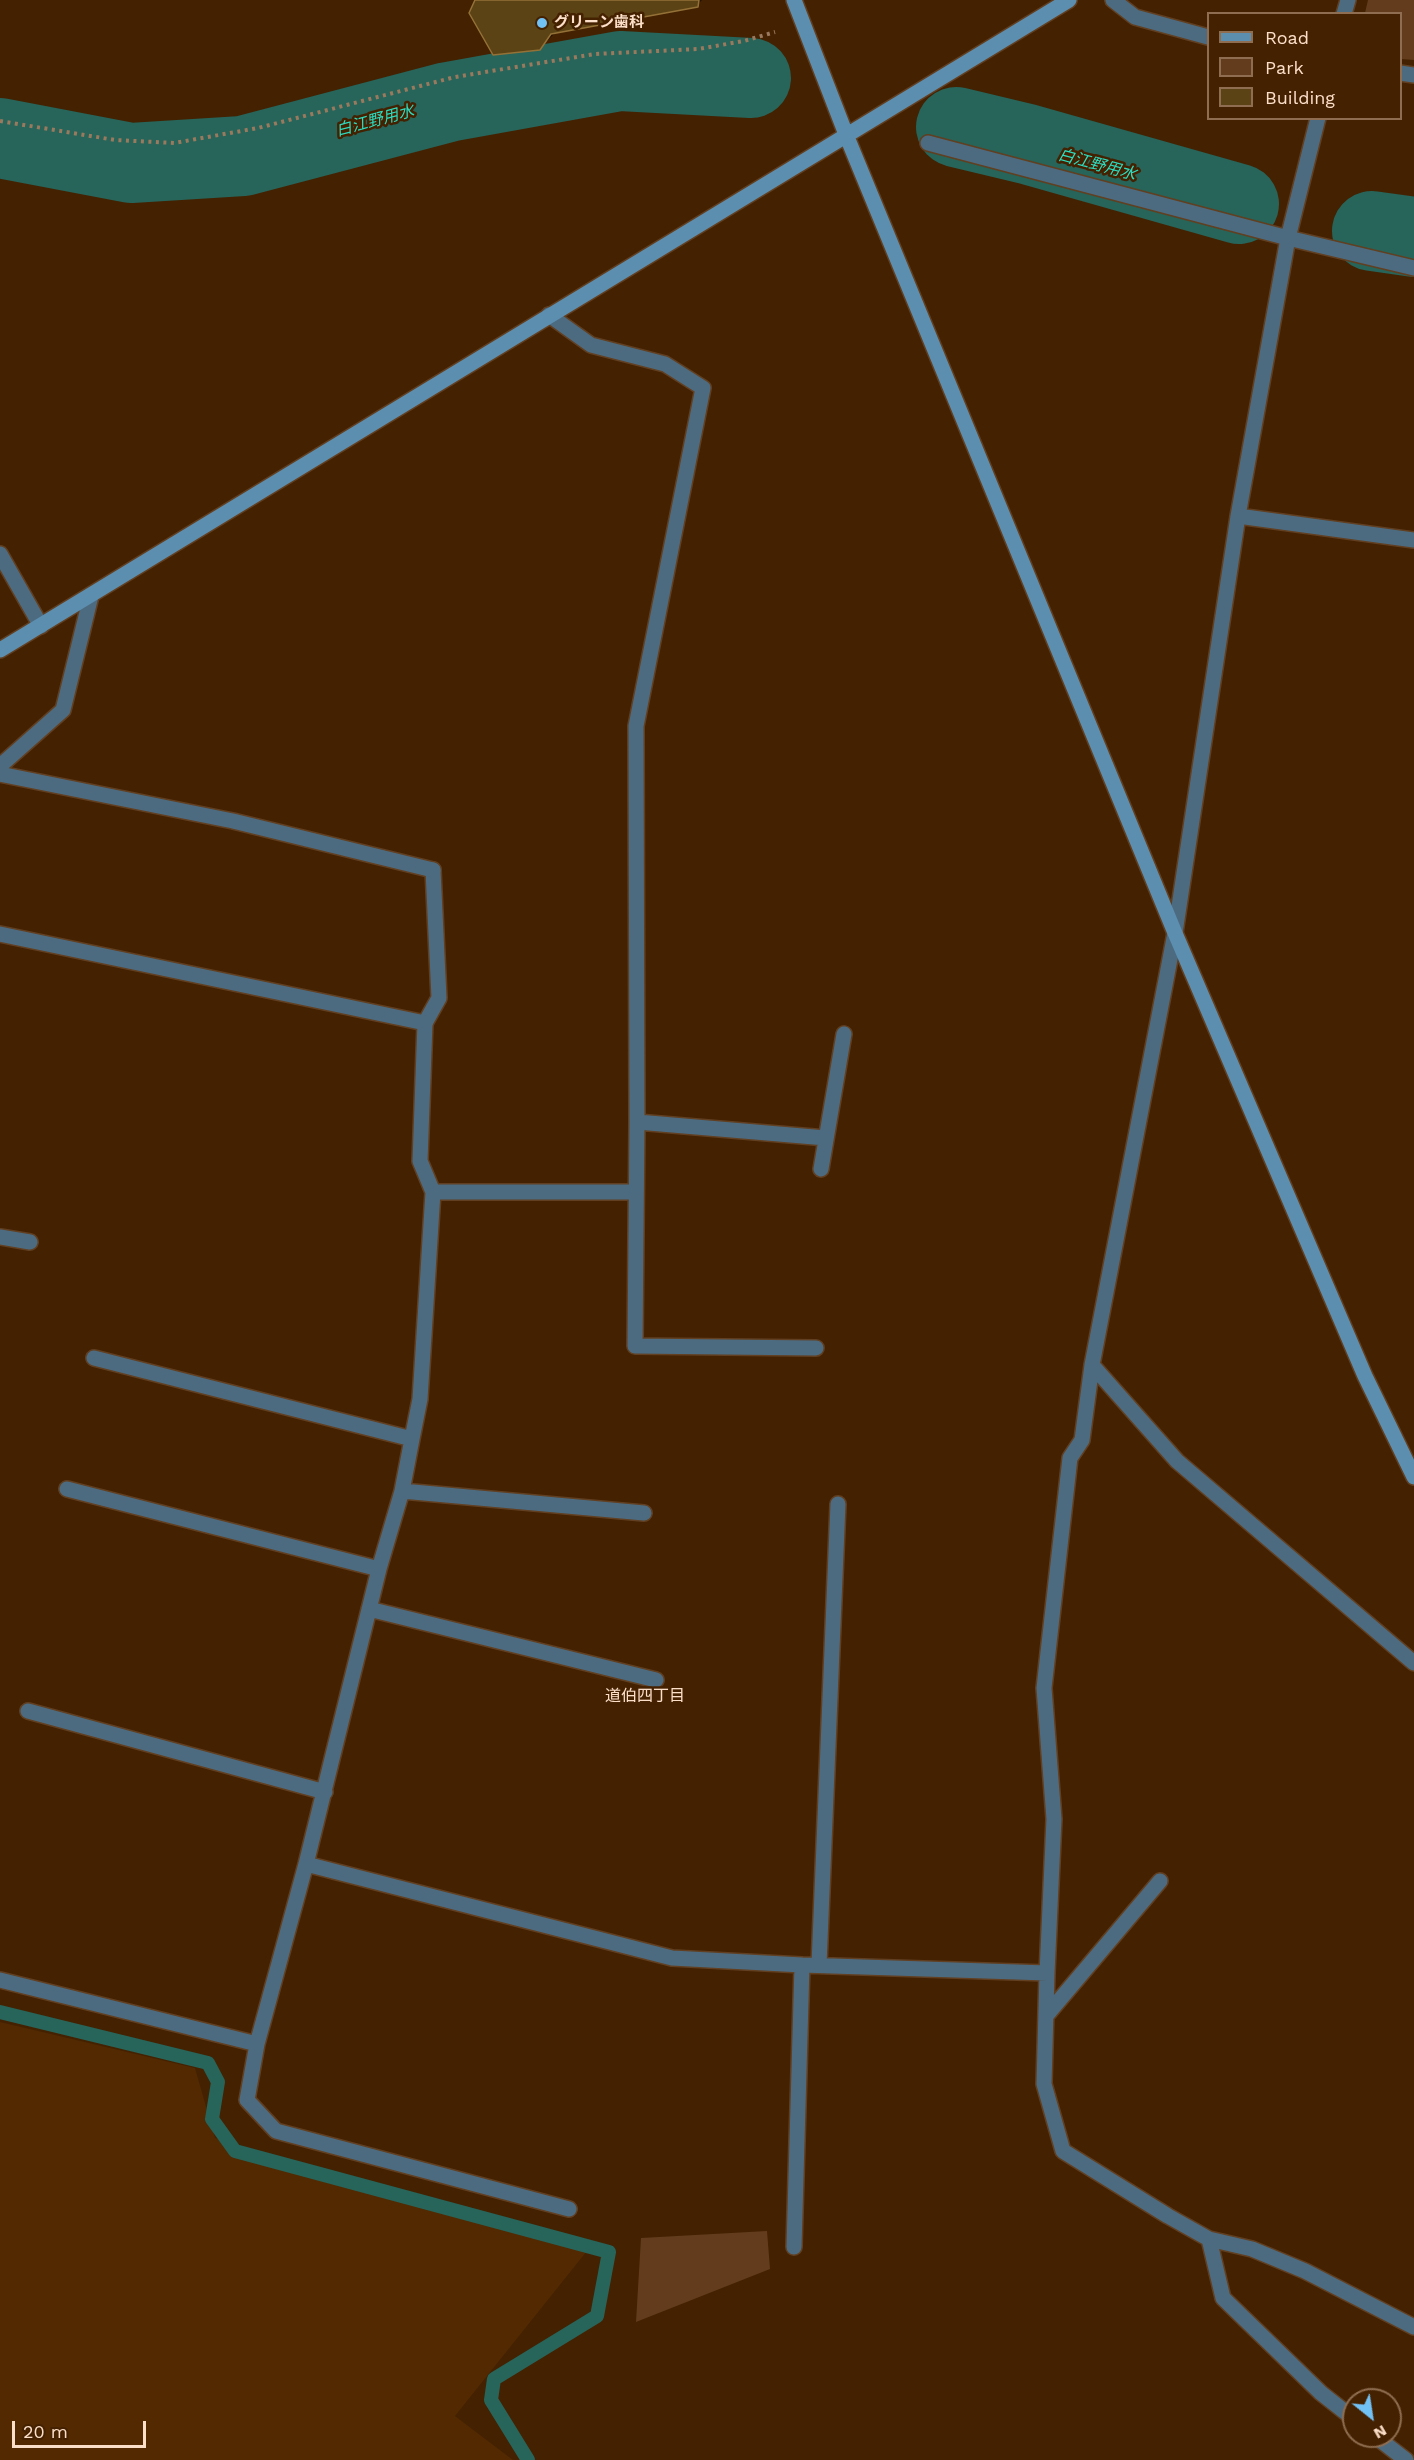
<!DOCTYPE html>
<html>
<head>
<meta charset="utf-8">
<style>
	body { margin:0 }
	#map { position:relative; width:1414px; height:2460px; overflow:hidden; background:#442100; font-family:"Work Sans",sans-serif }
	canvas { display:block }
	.legend { position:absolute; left:1207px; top:12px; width:195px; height:108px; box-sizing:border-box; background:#442100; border:2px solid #8e6d50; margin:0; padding:8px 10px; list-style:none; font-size:18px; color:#fcdfc9 }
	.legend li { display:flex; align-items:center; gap:12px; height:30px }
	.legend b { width:30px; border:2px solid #8e6d50 }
	.north { position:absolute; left:1342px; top:2388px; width:60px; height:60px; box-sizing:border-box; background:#442100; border:2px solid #8e6d50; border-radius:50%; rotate:150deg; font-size:16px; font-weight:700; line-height:24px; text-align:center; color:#fcdfc9 }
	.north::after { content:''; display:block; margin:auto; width:21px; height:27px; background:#72c1f5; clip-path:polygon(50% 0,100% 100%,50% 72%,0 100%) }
	.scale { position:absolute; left:12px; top:2421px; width:134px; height:27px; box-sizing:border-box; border:3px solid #fcdfc9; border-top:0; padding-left:8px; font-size:18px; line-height:21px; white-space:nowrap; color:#fcdfc9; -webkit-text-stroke:4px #442100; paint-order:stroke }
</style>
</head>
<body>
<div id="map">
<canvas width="1414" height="2460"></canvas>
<ul class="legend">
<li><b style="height:8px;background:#5c8eb0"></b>Road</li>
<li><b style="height:16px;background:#623c1d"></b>Park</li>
<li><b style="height:16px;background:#5c4315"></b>Building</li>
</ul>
<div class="north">N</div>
<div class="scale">20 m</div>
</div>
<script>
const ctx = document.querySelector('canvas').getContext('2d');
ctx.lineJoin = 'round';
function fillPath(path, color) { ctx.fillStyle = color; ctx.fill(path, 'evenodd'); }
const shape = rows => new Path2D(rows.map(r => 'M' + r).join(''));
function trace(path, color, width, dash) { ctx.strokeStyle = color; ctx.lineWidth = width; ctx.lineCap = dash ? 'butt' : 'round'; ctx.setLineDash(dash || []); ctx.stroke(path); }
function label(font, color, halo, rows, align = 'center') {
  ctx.font = font + ' "Work Sans","Noto Sans JP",sans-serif'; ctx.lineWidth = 5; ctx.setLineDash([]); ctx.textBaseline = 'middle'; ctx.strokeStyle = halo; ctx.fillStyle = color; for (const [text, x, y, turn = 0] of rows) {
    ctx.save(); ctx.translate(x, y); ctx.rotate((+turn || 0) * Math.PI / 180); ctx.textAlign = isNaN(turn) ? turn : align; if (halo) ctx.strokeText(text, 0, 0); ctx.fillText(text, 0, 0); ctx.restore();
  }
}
fillPath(shape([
	[0,2022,195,2068,215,2138,587,2251,455,2416,513,2460,0,2460]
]), '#522900');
fillPath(shape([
	[1368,0,1414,0,1414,60,1401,59,1400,14,1365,13],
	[767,2231,770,2269,636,2322,641,2238]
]), '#623c1d');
fillPath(shape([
	[477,0,702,0,697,5,556,32,539,49]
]), '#0007');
trace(shape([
	[0,2012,208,2063,218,2082,212,2119,235,2151,609,2252,597,2316,494,2379,491,2400,528,2460]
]), '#276459', 14);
trace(shape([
	[956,127,1027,144,1239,204],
	[0,138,131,163,243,156,448,102,620,71,751,78],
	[1372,231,1414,237]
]), '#276459', 80);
const building = shape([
	[475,0,699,0,698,7,551,34,540,50,493,55,469,13,475,0]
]);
fillPath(building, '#5c4315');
trace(building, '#947237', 1.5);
const lane = shape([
	[425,1023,439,998,433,870]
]);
const street = shape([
	[1113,0,1135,17,1208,37],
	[1344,14,1348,0],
	[1400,73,1414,75],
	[1318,118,1288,238,1238,516,1175,933,1092,1365,1177,1461,1414,1663],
	[928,143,1288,238,1414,268],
	[549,315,591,345,665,364,703,388,636,726,637,1122,826,1138],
	[1238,516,1414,540],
	[0,554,41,626],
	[0,766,63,710,91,596],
	[0,774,233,821,433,870],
	[0,934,425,1023,420,1161,433,1192,420,1399,412,1439],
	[637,1122,635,1346,816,1348],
	[821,1169,844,1034],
	[433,1192,636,1192],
	[0,1237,30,1242],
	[94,1358,412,1439,402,1491],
	[67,1489,379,1569],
	[369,1609,656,1680],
	[28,1711,325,1792],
	[306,1864,672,1958,802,1965,794,2247],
	[802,1965,1047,1973,1054,1819,1044,1688,1070,1458,1082,1440,1092,1365],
	[819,1965,838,1504],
	[1047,1973,1044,2084,1063,2151,1168,2216,1209,2239,1252,2249,1305,2271,1414,2327],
	[0,1980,257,2044,247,2100,276,2131,569,2209],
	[1046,2016,1160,1881],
	[257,2044,306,1864,379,1569,402,1491,644,1513],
	[1209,2239,1223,2298,1321,2393,1354,2419],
	[1375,2436,1406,2460]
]);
const secondary = shape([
	[794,0,847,137,1175,933,1365,1376,1414,1477],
	[0,650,1069,0]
]);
trace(lane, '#613f20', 18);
trace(street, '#613f20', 18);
trace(secondary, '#613f20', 18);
trace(shape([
	[0,121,115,140,174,143,258,128,455,77,595,54,698,49,744,41,775,32]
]), '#9a7a5e', 4, [3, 4.5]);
trace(lane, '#4c6b80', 15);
trace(street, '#4c6b80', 15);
trace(secondary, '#5c8eb0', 15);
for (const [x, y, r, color] of [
	[542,23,6,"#72c1f5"]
]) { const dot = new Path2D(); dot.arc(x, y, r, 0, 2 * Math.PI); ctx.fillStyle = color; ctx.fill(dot); trace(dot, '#442100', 2); }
label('bold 15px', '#fcdfc9', '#442100', [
	["グリーン歯科",554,23]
], 'left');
label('italic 16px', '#2cddc2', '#442100', [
	["白江野用水",375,121,-15],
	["白江野用水",1097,165,15]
]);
label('16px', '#fcdfc9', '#442100', [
	["道伯四丁目",645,1696]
]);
</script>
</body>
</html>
